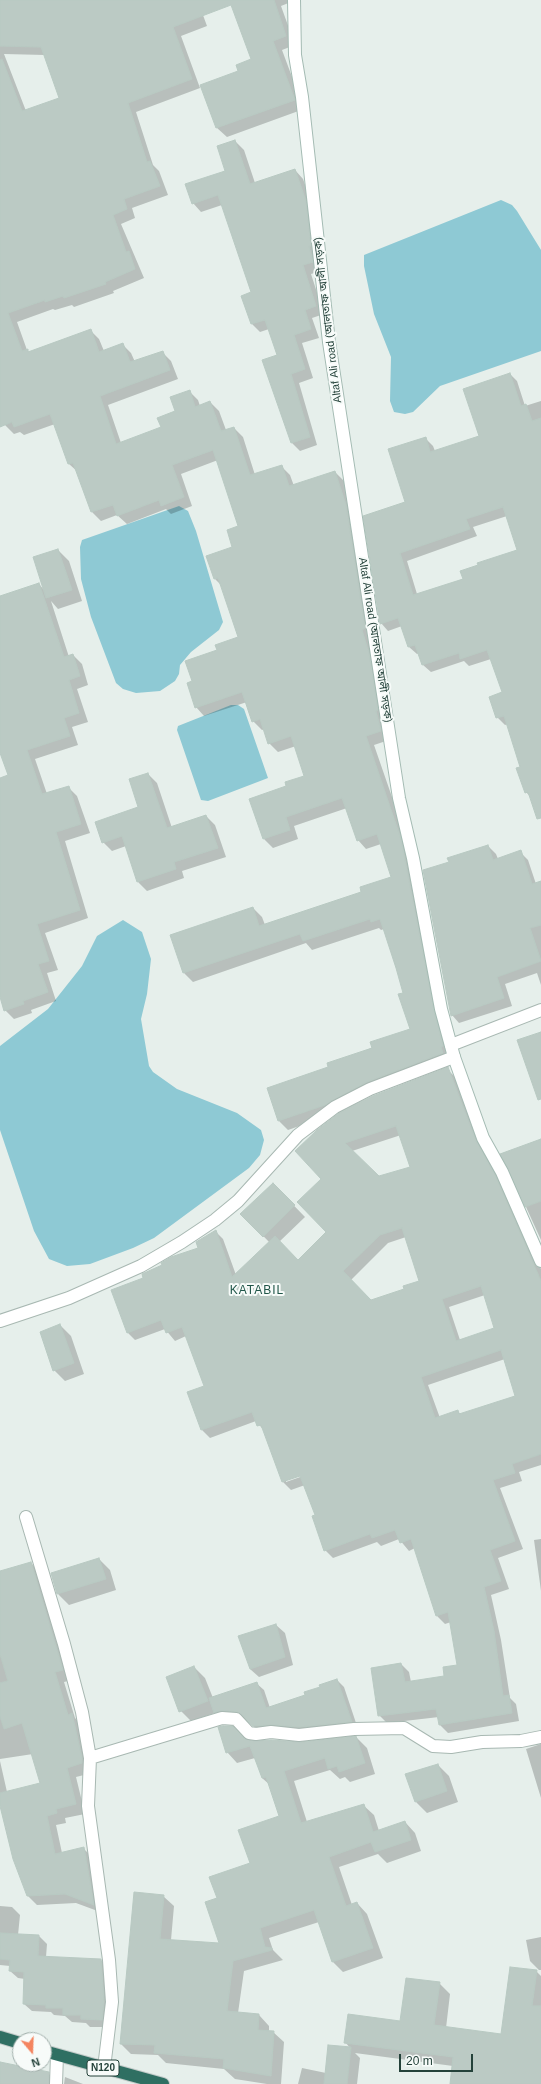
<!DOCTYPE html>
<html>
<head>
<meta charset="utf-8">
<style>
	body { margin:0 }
	#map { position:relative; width:541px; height:2084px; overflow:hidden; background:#e6efeb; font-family:Helvetica,sans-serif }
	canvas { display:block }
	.north { position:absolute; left:12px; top:2032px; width:40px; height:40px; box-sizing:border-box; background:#f7fbf9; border:1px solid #a3b1ad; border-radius:50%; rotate:161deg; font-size:11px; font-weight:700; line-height:16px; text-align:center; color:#24423a }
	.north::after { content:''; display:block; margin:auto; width:14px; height:18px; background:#f4845f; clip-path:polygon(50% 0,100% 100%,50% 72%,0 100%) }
	.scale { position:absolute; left:399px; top:2054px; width:74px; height:18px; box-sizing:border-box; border:2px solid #24423a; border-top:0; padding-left:5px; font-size:12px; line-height:14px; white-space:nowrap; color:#24423a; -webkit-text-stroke:3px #f7fbf9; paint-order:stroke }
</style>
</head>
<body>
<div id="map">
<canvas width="541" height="2084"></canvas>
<div class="north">N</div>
<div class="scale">20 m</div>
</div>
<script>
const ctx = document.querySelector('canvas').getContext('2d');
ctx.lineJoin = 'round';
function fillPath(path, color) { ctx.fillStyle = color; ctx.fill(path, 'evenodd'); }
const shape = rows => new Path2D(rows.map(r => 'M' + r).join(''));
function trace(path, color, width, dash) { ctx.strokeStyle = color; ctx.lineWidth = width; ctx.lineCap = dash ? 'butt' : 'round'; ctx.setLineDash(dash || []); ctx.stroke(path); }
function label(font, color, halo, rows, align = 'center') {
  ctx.font = font + ' Helvetica,"Noto Sans Bengali",sans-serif'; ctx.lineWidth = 4; ctx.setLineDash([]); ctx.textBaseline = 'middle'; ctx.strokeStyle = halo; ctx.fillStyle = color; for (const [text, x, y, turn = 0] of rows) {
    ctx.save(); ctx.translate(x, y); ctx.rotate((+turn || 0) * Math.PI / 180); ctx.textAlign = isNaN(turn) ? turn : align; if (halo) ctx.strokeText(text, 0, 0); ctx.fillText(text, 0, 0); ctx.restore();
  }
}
fillPath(shape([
	[501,200,512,205,517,211,541,250,541,351,440,386,413,412,405,414,394,412,390,401,391,357,374,314,364,266,364,255],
	[179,506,188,511,196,531,223,622,219,630,191,652,180,665,179,674,175,681,160,691,136,693,123,689,116,683,91,617,81,579,80,547,82,540],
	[231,705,238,705,244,709,268,778,208,801,201,800,177,730,178,726],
	[123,920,142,932,151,959,147,994,141,1019,149,1066,153,1072,177,1089,237,1113,261,1130,264,1140,260,1155,249,1168,154,1238,133,1248,90,1264,67,1266,49,1259,34,1231,0,1130,0,1046,48,1009,82,966,97,936]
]), '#8ec9d4');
fillPath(shape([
	[0,0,193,0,200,7,207,26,181,36,200,88,136,112,153,165,159,171,168,195,132,208,135,218,121,224,144,278,113,291,114,293,74,307,72,305,55,310,53,309,17,322,27,350,29,352,90,330,99,339,104,351,122,344,131,353,135,362,162,352,171,361,178,379,108,405,121,443,162,428,177,412,189,391,198,400,200,406,210,402,219,411,226,430,234,428,243,437,255,475,281,466,290,475,294,486,335,472,344,481,355,514,389,740,374,745,410,849,452,1055,376,1091,334,1114,288,1130,279,1121,329,1068,411,1029,404,993,384,929,381,930,379,928,312,950,306,943,193,982,184,973,171,935,253,908,262,917,265,925,363,893,392,878,381,844,366,849,358,840,347,808,294,826,298,839,273,848,264,839,250,799,287,787,305,776,296,746,278,752,269,743,265,729,262,730,253,721,247,702,204,716,196,707,193,682,219,651,239,638,222,586,215,579,234,547,240,527,218,460,181,474,192,506,171,514,166,509,127,524,117,515,101,521,92,512,78,472,69,464,55,424,24,435,20,432,14,434,5,425,0,412],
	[4,54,45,55,60,98,26,111],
	[230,0,296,0,281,6,295,45,282,50,304,109,227,137,217,128,202,86,240,72,252,60],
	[235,141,244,150,255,183,295,170,303,179,314,210,321,271,311,274,324,314,312,318,319,338,302,343,313,378,299,383,317,445,300,451,292,443,278,355,269,329,260,332,252,324,253,293,222,205,201,212,193,203,226,172],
	[510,374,517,381,525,406,541,401,541,798,533,800,526,792,521,768,508,724,505,725,497,717,503,693,491,659,469,666,464,661,431,672,423,665,419,653,417,654,409,647,402,626,388,631,381,623,406,502,425,438,433,446,435,451,480,437],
	[507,516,519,550,464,579,417,594,407,561,477,536,473,527],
	[58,550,69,561,82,601,58,609,51,601,69,657,73,655,82,664,88,685,77,689,88,722,72,727,78,745,35,759,47,794,68,787,77,796,90,833,65,841,88,918,45,933,58,970,47,973,56,1001,31,1010,32,1013,14,1019,5,1010,0,994,0,779,9,776,0,750,0,597,39,584,44,590],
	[148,774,157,783,172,828,206,816,215,825,226,857,182,871,184,878,147,891,138,882,126,846,112,851,103,842,140,807],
	[488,846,496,854,498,859,520,852,528,860,536,884,541,882,541,985,537,973,505,984,512,1006,459,1023,452,1015,450,862],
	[447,1069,455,1077,541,1269,541,1465,519,1472,522,1481,500,1488,523,1549,498,1558,509,1589,491,1595,501,1640,510,1698,516,1704,519,1721,448,1733,440,1725,439,1717,387,1723,379,1715,401,1664,409,1672,411,1682,445,1677,458,1665,451,1622,445,1624,437,1616,415,1548,409,1551,399,1539,381,1546,377,1542,333,1558,325,1550,317,1515,305,1485,291,1490,283,1482,266,1433,256,1421,210,1438,202,1430,188,1393,205,1387,186,1336,175,1341,165,1329,135,1340,127,1332,145,1279,200,1248,215,1231,223,1239,236,1275,270,1243,242,1214,273,1184,305,1217,279,1242,298,1261,328,1232,323,1179,296,1151],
	[401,1135,412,1167,379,1178,352,1151],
	[406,1237,420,1281,406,1290,371,1301,351,1280,388,1243],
	[485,1295,495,1329,460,1340,449,1307],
	[505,1359,517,1396,461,1414,458,1412,440,1418,428,1385],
	[305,1473,306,1475,286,1482,286,1480],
	[541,1140,541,1240,502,1154],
	[60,1325,71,1336,84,1374,65,1381,54,1370],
	[541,1539,541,1591,534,1540],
	[99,1559,110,1570,116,1590,69,1605,58,1594,52,1574],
	[31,1563,41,1573,72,1680,64,1682,75,1718,81,1724,92,1773,76,1777,85,1814,65,1818,66,1823,56,1825,62,1853,83,1848,93,1858,103,1913,76,1903,37,1905,28,1896,0,1803,0,1761,7,1792,41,1784,33,1754,0,1759,0,1572],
	[276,1625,285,1633,293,1665,259,1677,250,1669],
	[194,1667,205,1678,213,1698,256,1683,264,1690,270,1708,306,1696,337,1680,344,1687,358,1729,261,1733,245,1718,230,1717,222,1719,215,1713,191,1721,180,1710],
	[356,1737,367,1748,375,1774,350,1782,345,1777,340,1779,330,1770,294,1781,307,1822,363,1805,374,1815,379,1831,405,1822,415,1833,421,1851,387,1863,378,1854,339,1867,352,1905,357,1903,367,1914,383,1958,343,1972,332,1961,319,1922,269,1938,273,1950,283,1960,244,1971,238,2013,259,2015,269,2026,269,2031,273,2032,284,2042,281,2084,267,2084,235,2079,224,2069,166,2063,158,2055,131,2054,121,2044,163,1896,174,1906,171,1940,221,1944,218,1899,251,1864,280,1816,270,1785,262,1778,255,1758,237,1763,227,1752,244,1740,255,1742,300,1743],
	[541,1744,541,1798,526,1749],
	[438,1765,449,1776,458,1802,427,1813,416,1802,407,1775],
	[0,1906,12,1907,20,1915,18,1935,39,1936,47,1944,46,1957,101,1960,109,1968,110,2027,90,2027,86,2023,72,2022,65,2016,54,2015,51,2012,32,2011,24,2004,25,1979,18,1978,10,1971,10,1966,0,1965],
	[541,1937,541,1970,539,1970,530,1961,526,1940],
	[536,1971,541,1976,541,2084,451,2084,453,2066,355,2053,360,2058,357,2084,298,2084,302,2068,326,2073,329,2046,351,2049,345,2042,401,2022,439,1983,450,1994,446,2028,502,2035],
	[48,2073,59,2084,0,2084,0,2082],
	[65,2077,83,2084,64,2084]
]), '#0003');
const building = shape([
	[0,0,274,0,286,36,273,41,295,100,216,128,200,85,238,71,236,65,251,59,231,5,173,27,192,79,128,103,147,162,150,161,160,186,124,199,127,209,113,215,126,252,129,251,135,269,105,282,106,284,64,298,63,296,45,302,45,300,8,313,22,351,28,349,28,352,91,329,99,352,123,343,130,362,163,351,170,370,100,396,116,444,161,427,157,418,175,411,170,397,190,390,195,407,210,401,221,431,234,427,250,475,282,465,289,486,335,471,346,505,365,628,362,630,369,653,378,710,376,711,381,731,366,736,401,839,434,1010,443,1046,441,1047,443,1053,367,1082,325,1105,278,1121,267,1088,328,1067,327,1063,372,1048,370,1042,410,1029,398,994,403,993,396,968,380,919,371,922,370,919,303,941,300,934,183,973,170,935,253,907,259,926,361,892,360,887,391,877,377,834,357,841,342,798,286,817,290,830,263,839,249,799,286,786,285,782,304,776,291,736,268,744,260,719,252,722,242,692,195,708,187,683,192,681,185,661,217,650,215,645,238,637,218,578,214,579,206,556,232,547,227,530,238,526,213,450,172,465,184,497,161,506,159,500,117,516,113,505,91,512,73,463,68,464,50,414,14,427,12,422,0,427,0,60,2,59,22,111,59,98,41,47,0,46,0,0],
	[235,140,250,184,295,169,306,201,311,246,309,246,313,262,303,265,316,306,305,310,311,329,294,335,305,369,291,374,310,437,291,443,262,360,277,355,265,320,251,324,241,296,251,292,218,195,192,204,185,184,225,171,217,146,235,140],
	[510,373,521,406,526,404,532,421,541,418,541,818,537,819,528,792,525,793,516,768,520,767,504,716,496,718,489,697,502,692,487,650,460,659,459,653,422,665,415,645,408,647,398,618,380,624,363,516,405,502,388,449,426,437,430,452,479,436,463,389,510,373],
	[503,507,517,550,477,563,478,565,460,571,463,579,413,595,400,553,470,529,466,519,503,507],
	[58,549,72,590,46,598,33,557,58,549],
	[39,583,64,657,73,654,80,676,69,680,79,713,64,718,70,736,27,750,42,794,69,786,81,824,56,832,80,910,37,924,49,961,38,964,48,992,23,1001,24,1004,4,1011,0,997,0,778,8,775,0,753,0,596,39,583],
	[148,773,167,828,206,815,218,848,174,862,176,869,137,882,122,836,102,843,95,822,138,807,129,779,148,773],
	[488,845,493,860,521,850,532,884,541,881,541,925,530,928,541,961,497,977,504,998,451,1016,423,870,449,862,447,858,488,845],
	[541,1032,541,1099,538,1100,517,1040,541,1032],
	[448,1067,476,1141,495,1175,541,1281,541,1454,512,1464,515,1473,493,1480,515,1541,490,1550,501,1581,484,1587,494,1631,503,1696,509,1695,512,1713,439,1725,436,1709,378,1716,371,1668,401,1663,405,1682,444,1676,443,1667,457,1665,448,1612,436,1616,411,1539,400,1543,395,1530,372,1538,370,1534,324,1551,312,1516,315,1515,300,1476,282,1482,261,1425,257,1426,252,1412,201,1430,187,1392,204,1386,182,1327,166,1333,161,1320,127,1333,111,1290,143,1278,142,1274,162,1265,161,1263,171,1257,198,1248,196,1242,216,1230,232,1277,275,1236,298,1260,326,1232,297,1202,321,1179,295,1151,317,1130,339,1113,373,1096,448,1067],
	[396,1126,410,1167,379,1176,345,1143,396,1126],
	[402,1228,419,1281,403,1286,404,1289,371,1300,343,1271,380,1235,402,1228],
	[481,1286,494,1328,456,1341,442,1299,481,1286],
	[501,1350,515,1396,459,1414,458,1410,435,1418,421,1377,501,1350],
	[541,1139,541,1201,525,1207,500,1154,541,1139],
	[273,1183,295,1205,263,1237,240,1214,273,1183],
	[60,1324,74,1363,53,1371,40,1332,60,1324],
	[99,1558,106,1579,57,1594,51,1573,99,1558],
	[31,1562,63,1670,55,1672,68,1715,72,1713,82,1758,82,1763,67,1768,76,1804,56,1809,57,1813,47,1816,55,1854,84,1847,94,1905,65,1894,27,1896,13,1859,0,1806,0,1793,40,1783,22,1723,4,1729,0,1716,0,1683,8,1681,0,1654,0,1571,31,1562],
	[276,1624,285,1657,250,1669,238,1636,276,1624],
	[194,1666,208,1701,179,1712,166,1677,194,1666],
	[337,1679,352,1722,299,1727,272,1725,253,1726,237,1712,222,1711,214,1713,209,1698,257,1682,266,1708,305,1695,304,1692,320,1687,319,1685,337,1679],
	[223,1726,233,1726,244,1738,255,1741,271,1740,300,1742,356,1736,365,1763,339,1772,337,1766,328,1769,325,1758,284,1771,301,1823,364,1804,373,1832,405,1821,411,1840,375,1852,371,1842,329,1857,346,1906,357,1902,373,1948,332,1962,314,1910,260,1928,265,1947,272,1948,272,1950,233,1961,227,2011,259,2014,258,2030,274,2031,271,2076,223,2068,224,2059,154,2053,155,2045,120,2044,134,1892,164,1895,160,1939,219,1943,205,1902,217,1898,209,1877,250,1863,238,1830,279,1816,266,1777,262,1778,250,1746,226,1753,218,1727,223,1726],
	[438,1764,447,1791,415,1802,405,1774,438,1764],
	[0,1933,39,1935,38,1956,101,1959,104,2002,102,2020,81,2019,81,2015,63,2015,63,2008,46,2008,46,2005,23,2004,24,1972,9,1971,10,1960,0,1959,0,1933],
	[510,1967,537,1970,532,2006,541,2006,541,2084,450,2084,453,2057,344,2043,348,2014,400,2021,406,1978,440,1982,434,2025,501,2034,510,1967],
	[328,2045,351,2047,347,2084,324,2084,328,2045],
	[0,2062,49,2072,49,2084,0,2084,0,2062]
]);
fillPath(building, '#bbcac4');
trace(building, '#b8c9c2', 1);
const street = shape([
	[451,1045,541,1010],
	[0,1321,69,1298,141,1266,182,1242,215,1220,238,1201,298,1135,335,1107,370,1089,454,1057],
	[26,1517,64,1644,82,1712,90,1758,88,1806,109,1960,112,2002,104,2068],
	[90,1758,222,1718,236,1719,249,1733,256,1734,271,1732,299,1735,354,1729,404,1728,433,1746,451,1747,482,1742,521,1741,541,1737],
	[56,2084,57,2055]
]);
const secondary = shape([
	[294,0,295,55,302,97,329,342,399,798,413,858,441,1009,454,1057,483,1138,502,1172,541,1261]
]);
const highway = shape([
	[0,2037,20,2043],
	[44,2051,163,2084]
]);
trace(street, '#a8b8b2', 14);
trace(secondary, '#a4bbb3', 14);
trace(highway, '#c2cac8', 14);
trace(street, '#fff', 12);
trace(secondary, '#fff', 12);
trace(highway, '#2f6f62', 12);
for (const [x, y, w] of [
	[103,2068,32]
]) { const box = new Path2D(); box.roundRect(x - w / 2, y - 8, w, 16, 3); ctx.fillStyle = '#f7fbf9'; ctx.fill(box); trace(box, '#24423a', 1); }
label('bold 10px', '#24423a', null, [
	["N120",103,2068]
]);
label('11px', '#24423a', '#f7fbf9', [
	["Altaf Ali road (আলতাফ আলী সড়ক)",328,320,-97],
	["Altaf Ali road (আলতাফ আলী সড়ক)",375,640,81]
]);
ctx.letterSpacing = '1px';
label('12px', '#1f5548', '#f7fbf9', [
	["KATABIL",257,1291]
]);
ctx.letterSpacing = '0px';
</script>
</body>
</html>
